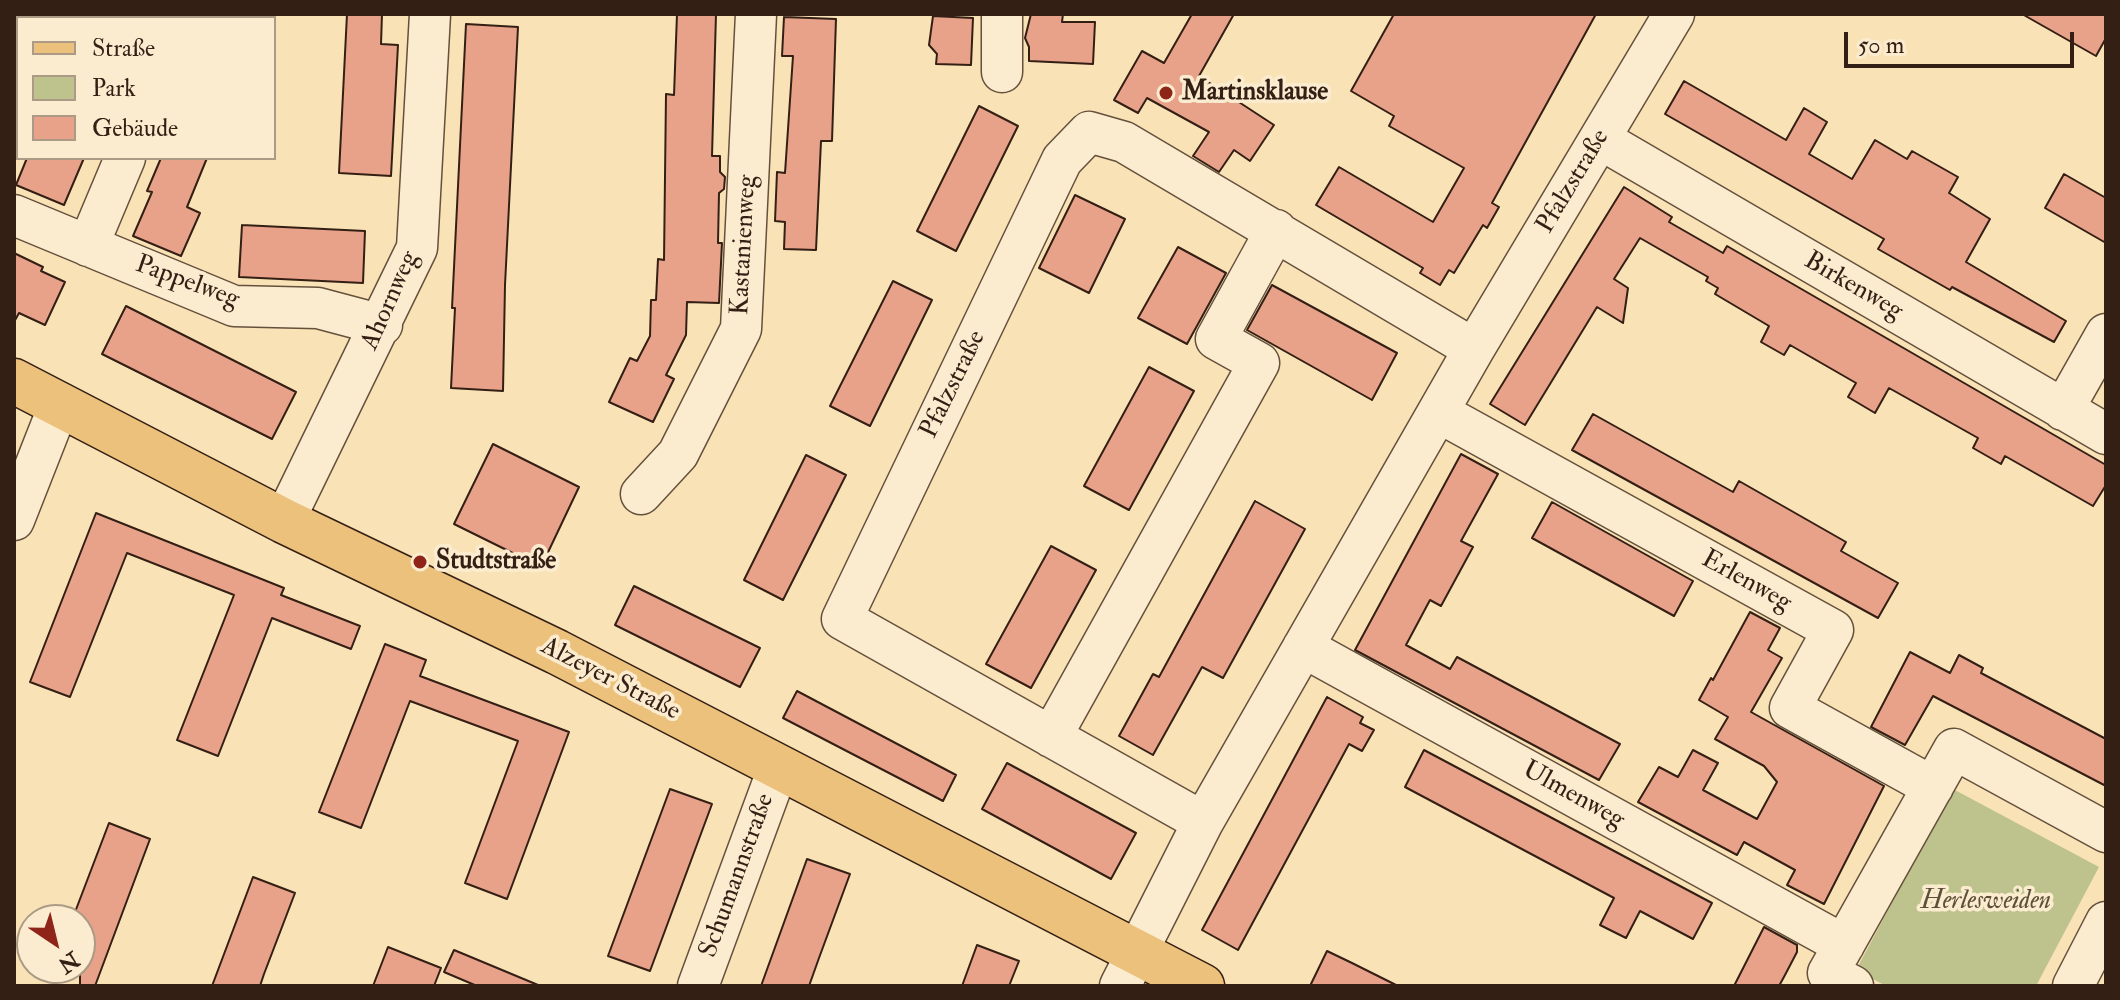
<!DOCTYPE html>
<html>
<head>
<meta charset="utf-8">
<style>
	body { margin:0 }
	#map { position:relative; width:2120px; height:1000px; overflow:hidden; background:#f9e2b6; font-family:"IM FELL Double Pica",serif }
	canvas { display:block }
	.frame { position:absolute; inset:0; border:16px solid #341f14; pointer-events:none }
	.legend { position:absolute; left:16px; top:16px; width:260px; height:144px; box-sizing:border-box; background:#fbecd0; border:2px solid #ab9a85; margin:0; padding:10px 14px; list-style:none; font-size:24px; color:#341f14 }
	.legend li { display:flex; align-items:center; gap:16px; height:40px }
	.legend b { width:40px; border:2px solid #ab9a85 }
	.north { position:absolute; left:16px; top:904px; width:80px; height:80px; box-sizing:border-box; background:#fbecd0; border:2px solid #ab9a85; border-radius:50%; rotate:145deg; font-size:22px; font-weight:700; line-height:32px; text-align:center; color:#341f14 }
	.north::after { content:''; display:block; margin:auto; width:28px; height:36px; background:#8f2418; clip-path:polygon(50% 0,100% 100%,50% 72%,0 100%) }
	.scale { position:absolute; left:1844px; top:32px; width:230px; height:36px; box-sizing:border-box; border:4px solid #341f14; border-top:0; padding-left:10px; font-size:24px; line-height:28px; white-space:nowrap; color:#341f14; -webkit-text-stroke:6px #fbecd0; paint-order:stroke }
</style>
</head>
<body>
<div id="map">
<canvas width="2120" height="1000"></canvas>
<div class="frame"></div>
<ul class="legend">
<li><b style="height:10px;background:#ecc17b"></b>Straße</li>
<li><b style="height:22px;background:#bec38d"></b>Park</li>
<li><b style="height:22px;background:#e8a28a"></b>Gebäude</li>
</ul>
<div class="north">N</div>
<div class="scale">50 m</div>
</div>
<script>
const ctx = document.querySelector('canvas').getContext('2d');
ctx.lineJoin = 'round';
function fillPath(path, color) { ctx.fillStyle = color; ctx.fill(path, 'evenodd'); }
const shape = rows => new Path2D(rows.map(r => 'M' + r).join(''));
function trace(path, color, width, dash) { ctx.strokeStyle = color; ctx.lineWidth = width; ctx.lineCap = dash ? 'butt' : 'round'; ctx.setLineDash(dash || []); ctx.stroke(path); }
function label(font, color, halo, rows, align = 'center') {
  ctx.font = font + ' "IM FELL Double Pica",serif'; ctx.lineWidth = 7; ctx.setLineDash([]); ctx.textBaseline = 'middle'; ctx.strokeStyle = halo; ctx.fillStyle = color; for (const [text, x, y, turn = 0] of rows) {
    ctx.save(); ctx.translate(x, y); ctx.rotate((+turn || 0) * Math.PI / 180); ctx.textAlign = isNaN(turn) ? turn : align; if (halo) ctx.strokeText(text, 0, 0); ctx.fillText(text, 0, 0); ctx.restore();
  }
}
fillPath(shape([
	[1953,789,2099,867,2036,986,1886,986,1856,970]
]), '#bec38d');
const building = shape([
	[347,14,382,14,381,44,398,45,391,176,339,173,347,14],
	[677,14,716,14,712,156,720,156,720,172,725,177,724,189,719,193,718,243,722,243,719,303,687,302,686,335,666,375,674,379,653,422,609,402,630,358,637,361,650,336,651,300,656,300,658,259,664,260,666,94,674,95,677,14],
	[1031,14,1063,14,1062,22,1095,22,1093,64,1029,61,1029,47,1025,38,1031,14],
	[1192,14,1234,14,1199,76,1274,125,1250,161,1234,150,1219,172,1193,156,1209,132,1147,98,1138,113,1114,100,1142,51,1164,63,1192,14],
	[1394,14,1596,14,1492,203,1499,207,1487,228,1483,225,1454,273,1449,270,1440,285,1420,273,1423,268,1316,205,1339,167,1433,222,1464,168,1389,126,1394,116,1351,91,1394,14],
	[2022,14,2106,14,2106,38,2096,56,2022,14],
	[933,16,973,18,971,65,936,64,937,54,929,45,933,16],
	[784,17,836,19,832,141,821,141,816,250,784,249,785,222,775,221,777,172,785,173,793,56,782,56,784,17],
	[466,24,518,27,505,285,503,391,451,388,455,308,452,308,466,24],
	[1684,81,1786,140,1804,108,1827,122,1809,154,1852,179,1875,140,1907,159,1912,151,1958,177,1949,193,1990,219,1966,262,2066,321,2054,342,1952,287,1950,290,1878,249,1884,239,1665,114,1684,81],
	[979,106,1018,126,956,251,917,231,979,106],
	[27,158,84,158,64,205,16,185,27,158],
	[161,158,207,158,187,207,200,213,181,256,133,236,152,192,147,191,161,158],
	[2064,174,2106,198,2106,243,2045,208,2064,174],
	[1624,187,1672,217,1669,222,1723,253,1727,246,2106,465,2106,485,2093,506,2005,456,2001,464,1973,448,1978,438,1889,388,1875,413,1848,397,1856,383,1790,345,1784,355,1761,342,1769,326,1715,294,1718,288,1706,281,1708,277,1640,238,1614,279,1628,288,1623,323,1597,307,1525,425,1490,404,1624,187],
	[1075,195,1125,219,1089,293,1039,268,1075,195],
	[242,225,365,231,363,283,239,277,242,225],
	[1178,247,1226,273,1187,344,1138,318,1178,247],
	[14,253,43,267,41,271,65,282,45,325,19,313,14,322,14,253],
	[893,281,932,300,870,426,830,406,893,281],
	[1272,285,1397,353,1372,400,1247,330,1272,285],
	[126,306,296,392,272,439,102,354,126,306],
	[1149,367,1194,391,1129,510,1084,486,1149,367],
	[1593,414,1733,492,1739,481,1846,542,1841,551,1898,583,1878,618,1572,450,1593,414],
	[493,444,579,487,541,567,454,524,493,444],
	[1461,454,1498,474,1461,541,1473,547,1441,606,1430,600,1406,645,1450,669,1457,657,1620,744,1599,780,1355,650,1461,454],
	[806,455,846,475,783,600,744,580,806,455],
	[1255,501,1305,529,1223,678,1202,667,1153,755,1119,736,1153,674,1159,677,1255,501],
	[1552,502,1693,581,1674,616,1532,538,1552,502],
	[96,513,284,588,281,595,360,626,351,649,272,618,218,756,177,740,234,595,127,553,70,697,30,682,96,513],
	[1051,546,1096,570,1031,688,986,664,1051,546],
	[634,586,760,648,740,687,615,625,634,586],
	[1750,612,1780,628,1768,650,1782,658,1751,712,1884,786,1824,904,1787,885,1795,870,1744,842,1737,855,1638,802,1659,767,1678,777,1693,750,1718,763,1703,790,1757,819,1777,782,1764,766,1715,739,1728,717,1699,700,1711,678,1713,680,1750,612],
	[385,644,426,660,420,676,569,732,507,899,465,883,518,741,410,701,361,828,319,812,385,644],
	[1910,652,1950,673,1959,655,1983,668,1981,673,2106,739,2106,786,1933,696,1905,745,1871,727,1910,652],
	[797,691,956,775,943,801,783,718,797,691],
	[1327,697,1363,717,1360,723,1374,730,1362,751,1349,744,1238,950,1202,930,1327,697],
	[1424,750,1712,903,1693,939,1640,911,1626,938,1600,925,1614,898,1405,787,1424,750],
	[1007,763,1136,833,1111,879,982,809,1007,763],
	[670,789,712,804,650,971,608,956,670,789],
	[109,823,150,839,95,986,80,986,80,920,72,920,109,823],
	[807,859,850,874,819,958,809,986,761,986,807,859],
	[253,877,295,893,264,974,260,986,212,986,253,877],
	[1764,927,1797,945,1797,952,1785,975,1779,986,1734,986,1764,927],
	[977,945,1019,961,1009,986,962,986,977,945],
	[388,947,441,968,434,986,373,986,388,947],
	[454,950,538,985,538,986,477,986,444,972,454,950],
	[1327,951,1352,963,1398,986,1310,986,1327,951]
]);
fillPath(building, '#e8a28a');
trace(building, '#341f14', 2);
const minor = shape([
	[1002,14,1002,72],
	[1600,139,2106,434],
	[14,215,234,306,318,308,382,325],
	[88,246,125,158],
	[2063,410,2106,334],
	[1438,412,1833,630,1790,708,1933,787],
	[641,494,678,454,741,329,756,14],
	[14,520,60,403],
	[284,521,417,248,430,14],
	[1303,647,1844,945],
	[1051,737,1259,363,1216,339,1276,230],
	[1203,822,842,619,1062,160,1089,132,1124,142,1474,349],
	[698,986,779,766],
	[1120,986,1203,822,1474,349,1674,14],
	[1853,986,1828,973,1954,749,2106,832],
	[2073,986,2106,922]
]);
const major = shape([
	[14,381,284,521,557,652,1202,986]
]);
trace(minor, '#65503c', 43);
trace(major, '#341f14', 47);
trace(minor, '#fbecd0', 40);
trace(major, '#ecc17b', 44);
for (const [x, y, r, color] of [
	[1166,93,8,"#8f2418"],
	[420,562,8,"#8f2418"]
]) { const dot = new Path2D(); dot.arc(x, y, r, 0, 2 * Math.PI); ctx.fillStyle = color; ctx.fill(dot); trace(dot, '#fbecd0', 3); }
label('bold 26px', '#341f14', '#fbecd0', [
	["Martinsklause",1182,93],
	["Studtstraße",436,562]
], 'left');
label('26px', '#341f14', '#fbecd0', [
	["Pfalzstraße",1574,182,-59],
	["Kastanienweg",745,245,-87],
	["Pappelweg",187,283,20],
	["Birkenweg",1853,287,30],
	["Ahornweg",391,301,-66],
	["Pfalzstraße",954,385,-64],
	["Erlenweg",1746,582,29],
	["Alzeyer Straße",610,680,27],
	["Ulmenweg",1573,796,29],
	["Schumannstraße",738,876,-70]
]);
label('italic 26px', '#5d5038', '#fbecd0', [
	["Herlesweiden",1986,902]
]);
</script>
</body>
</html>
